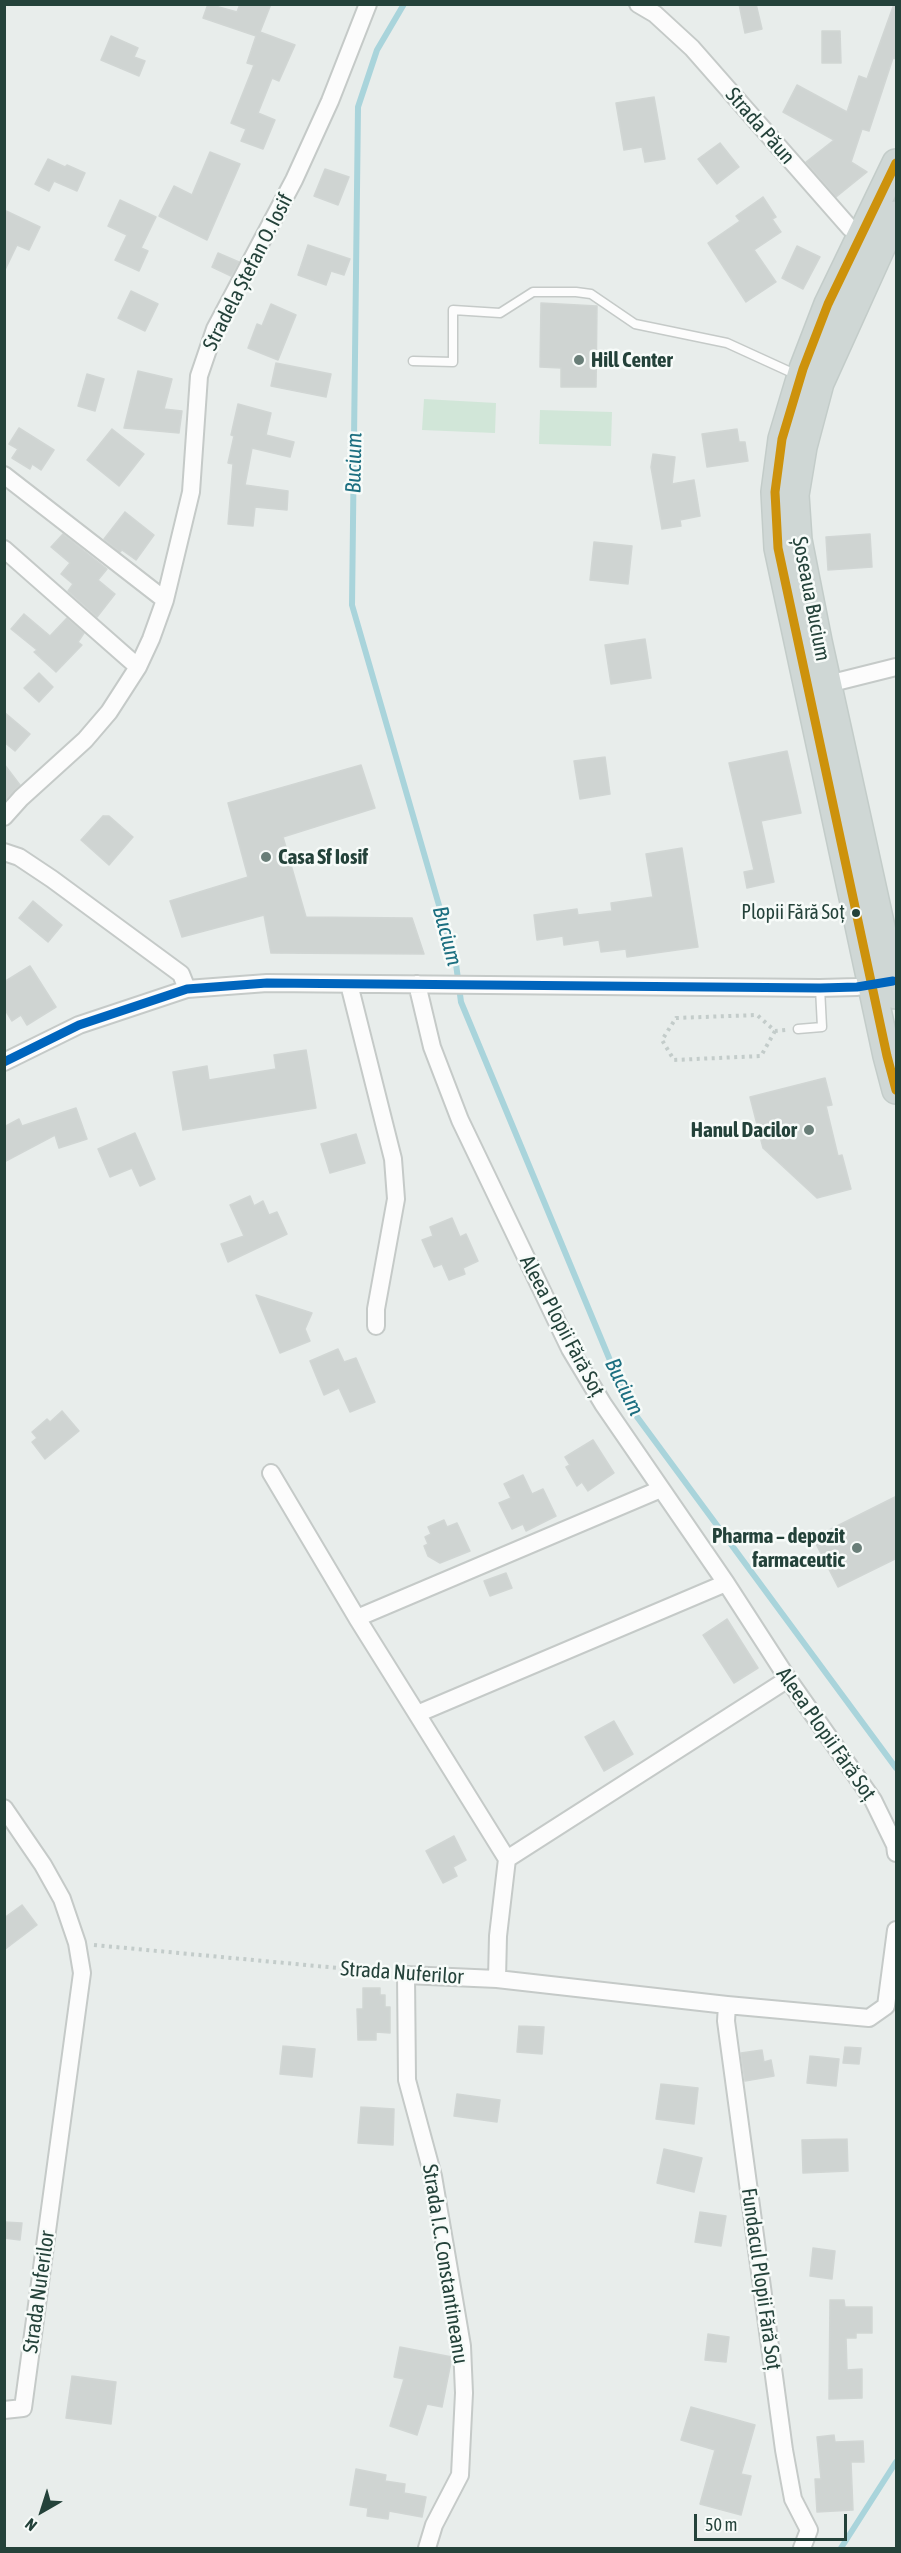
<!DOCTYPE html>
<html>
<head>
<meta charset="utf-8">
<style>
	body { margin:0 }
	#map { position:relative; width:901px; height:2553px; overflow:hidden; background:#e8edeb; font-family:"Asap Condensed",sans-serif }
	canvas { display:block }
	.frame { position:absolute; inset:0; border:6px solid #24423a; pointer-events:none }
	.north { position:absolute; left:12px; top:2481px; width:60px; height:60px; -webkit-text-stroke:4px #f7fbf9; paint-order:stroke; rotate:219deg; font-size:16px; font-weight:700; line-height:24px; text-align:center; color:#24423a }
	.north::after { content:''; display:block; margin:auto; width:21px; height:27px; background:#24423a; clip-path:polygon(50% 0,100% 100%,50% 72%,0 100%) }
	.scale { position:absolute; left:694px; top:2514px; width:153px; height:27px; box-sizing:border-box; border:3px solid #24423a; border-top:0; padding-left:8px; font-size:18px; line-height:21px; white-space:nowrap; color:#24423a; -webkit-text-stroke:4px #f7fbf9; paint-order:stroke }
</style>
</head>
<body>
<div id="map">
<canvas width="901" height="2553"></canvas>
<div class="frame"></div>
<div class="north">N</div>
<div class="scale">50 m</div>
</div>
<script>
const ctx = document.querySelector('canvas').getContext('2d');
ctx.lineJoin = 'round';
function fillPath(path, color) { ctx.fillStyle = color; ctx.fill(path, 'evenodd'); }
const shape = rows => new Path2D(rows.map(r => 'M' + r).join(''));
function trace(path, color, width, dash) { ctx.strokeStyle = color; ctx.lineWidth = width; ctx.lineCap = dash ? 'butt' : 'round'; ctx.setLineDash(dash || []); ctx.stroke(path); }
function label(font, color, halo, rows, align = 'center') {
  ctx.font = font + ' "Asap Condensed",sans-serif'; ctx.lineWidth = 5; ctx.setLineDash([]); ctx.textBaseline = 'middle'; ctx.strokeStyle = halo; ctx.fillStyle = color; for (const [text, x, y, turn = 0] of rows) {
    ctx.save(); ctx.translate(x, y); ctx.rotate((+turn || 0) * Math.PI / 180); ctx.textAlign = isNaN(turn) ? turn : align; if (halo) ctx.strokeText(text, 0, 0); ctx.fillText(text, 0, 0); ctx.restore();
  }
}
fillPath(shape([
	[424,399,496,403,495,433,422,430],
	[540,410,612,412,611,446,539,444]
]), '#d1e6d8');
trace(shape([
	[404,4,377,50,358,107,352,605,456,964,461,1002,629,1406,896,1768],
	[841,2548,896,2462]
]), '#a9d4db', 6);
const building = shape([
	[208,4,237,12,240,4,271,4,260,32,295,45,279,81,272,78,258,113,275,120,263,149,241,141,246,129,231,123,254,65,247,63,256,36,203,18,208,4],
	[739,4,756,4,762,29,745,33,739,4],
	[894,4,897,4,897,59,893,58,869,131,862,129,851,162,867,172,836,197,806,162,834,140,783,112,797,85,847,112,859,76,867,79,894,4],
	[822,31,840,31,841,63,822,63,822,31],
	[111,36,138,48,134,57,145,61,139,76,101,60,111,36],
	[654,97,665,159,645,162,642,147,624,150,616,103,654,97],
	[720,143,739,167,717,184,698,159,720,143],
	[210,152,240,164,207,240,159,216,174,186,192,195,210,152],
	[48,159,65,167,67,165,85,173,77,191,54,181,49,191,35,184,48,159],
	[325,169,349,177,338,205,314,196,325,169],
	[763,197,776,217,772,219,781,232,754,250,776,282,746,302,708,243,740,221,736,216,763,197],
	[120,200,156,217,141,248,148,251,139,271,115,260,127,235,108,226,120,200],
	[4,210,40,227,29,250,17,245,4,272,4,210],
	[308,245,350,259,344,275,331,271,326,285,298,275,308,245],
	[797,246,820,257,803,289,782,278,797,246],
	[218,253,239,262,231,276,212,267,218,253],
	[131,291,158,304,145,331,118,318,131,291],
	[541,303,597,306,596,387,561,387,561,368,540,367,541,303],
	[271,304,296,315,278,360,248,348,257,324,262,326,271,304],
	[276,363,331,374,326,397,271,386,276,363],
	[138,371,172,379,164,409,182,411,179,433,124,428,138,371],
	[87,374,104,379,95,411,78,406,87,374],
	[238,404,271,413,266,435,294,442,290,457,252,448,245,485,288,491,287,510,255,507,253,526,228,524,233,464,228,463,234,436,231,435,238,404],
	[19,428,54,450,41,470,32,464,30,469,12,458,18,449,9,444,19,428],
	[112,429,144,454,119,486,87,460,112,429],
	[737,429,739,442,745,442,748,461,707,467,702,434,737,429],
	[653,454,675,457,672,484,694,480,700,516,680,520,681,526,662,529,651,467,653,454],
	[125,512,154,535,136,560,122,550,120,552,104,539,125,512],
	[63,534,107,569,98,580,115,594,97,617,68,591,73,584,61,574,70,563,51,547,63,534],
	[870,534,872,567,828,570,826,537,870,534],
	[594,542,632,546,628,584,590,580,594,542],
	[24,614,50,636,67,618,84,633,78,642,82,645,56,672,34,652,37,650,11,629,24,614],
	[645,639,651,678,611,684,605,645,645,639],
	[39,673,53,687,39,702,24,688,39,673],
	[4,712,30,734,15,751,4,742,4,712],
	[787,751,801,813,761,821,774,882,747,888,744,872,754,870,729,763,787,751],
	[605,757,610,794,580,799,574,761,605,757],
	[4,764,20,785,4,801,4,764],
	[361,765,375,808,283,837,306,917,412,918,424,954,271,953,264,915,182,937,170,901,248,877,228,803,361,765],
	[103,816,109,816,133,837,109,865,81,840,103,816],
	[682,848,698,947,627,957,626,949,601,952,599,940,564,945,563,936,537,940,534,915,577,909,578,915,612,911,611,903,653,897,646,854,682,848],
	[33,901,62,925,48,942,19,918,33,901],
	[30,966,56,1007,27,1025,21,1015,12,1021,4,1008,4,982,30,966],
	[306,1050,316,1108,183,1130,173,1072,207,1066,209,1080,276,1069,274,1055,306,1050],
	[825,1078,832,1105,826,1106,838,1156,842,1155,851,1189,817,1198,763,1148,750,1097,825,1078],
	[76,1108,87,1139,59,1148,55,1135,4,1162,4,1127,19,1119,22,1126,76,1108],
	[135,1133,155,1179,140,1186,132,1168,110,1177,98,1149,135,1133],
	[356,1134,365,1163,330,1173,321,1144,356,1134],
	[250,1196,254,1206,263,1201,269,1215,277,1212,287,1234,228,1262,221,1244,244,1236,230,1205,250,1196],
	[452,1218,460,1237,466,1234,478,1261,463,1268,465,1274,449,1280,442,1264,434,1267,422,1240,433,1236,430,1227,452,1218],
	[256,1295,312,1313,305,1329,310,1341,280,1353,256,1295],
	[338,1349,344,1362,356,1358,375,1402,350,1412,339,1388,324,1395,310,1361,338,1349],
	[62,1411,79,1431,45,1459,32,1442,37,1438,32,1432,47,1419,50,1422,62,1411],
	[593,1440,614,1473,588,1491,582,1482,577,1486,566,1467,570,1465,565,1457,593,1440],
	[523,1475,532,1494,543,1489,556,1516,526,1531,523,1524,512,1529,499,1503,511,1498,504,1484,523,1475],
	[897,1496,897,1558,838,1587,813,1538,897,1496],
	[444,1520,447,1527,457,1523,470,1551,440,1563,428,1556,424,1546,428,1544,425,1537,431,1534,428,1527,444,1520],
	[506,1573,512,1588,490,1596,484,1581,506,1573],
	[727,1619,758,1668,734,1683,703,1635,727,1619],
	[614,1721,633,1754,604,1771,585,1737,614,1721],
	[454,1836,466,1860,453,1867,457,1876,443,1883,426,1851,454,1836],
	[22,1905,37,1925,4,1950,4,1918,22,1905],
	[363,1988,380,1988,380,1995,385,1995,385,2007,390,2007,390,2033,376,2032,376,2040,358,2040,357,2009,363,2009,363,1988],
	[519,2026,544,2027,542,2054,517,2052,519,2026],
	[283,2046,315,2049,312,2077,280,2074,283,2046],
	[845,2047,861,2048,859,2064,843,2063,845,2047],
	[762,2050,764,2062,771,2060,774,2076,745,2081,741,2053,762,2050],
	[810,2056,839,2059,836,2086,807,2083,810,2056],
	[661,2084,698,2088,694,2124,656,2119,661,2084],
	[457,2094,500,2100,497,2122,454,2116,457,2094],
	[361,2107,394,2109,393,2145,358,2143,361,2107],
	[847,2139,848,2171,803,2173,802,2140,847,2139],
	[664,2149,702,2158,694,2192,657,2183,664,2149],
	[700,2212,726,2216,721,2246,695,2242,700,2212],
	[4,2222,22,2223,20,2240,4,2238,4,2222],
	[813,2248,835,2251,832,2279,810,2276,813,2248],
	[830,2300,844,2300,845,2307,872,2307,872,2333,856,2333,856,2338,846,2338,847,2370,862,2369,862,2398,829,2399,830,2300],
	[708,2334,729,2337,726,2362,705,2360,708,2334],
	[400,2347,452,2357,442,2407,427,2404,417,2435,390,2426,404,2379,394,2377,400,2347],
	[72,2376,116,2382,111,2424,66,2418,72,2376],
	[691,2407,755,2425,741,2474,751,2476,741,2515,700,2504,715,2450,681,2440,691,2407],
	[834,2435,835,2442,863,2441,864,2462,851,2462,853,2510,817,2512,815,2479,821,2479,817,2437,834,2435],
	[356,2469,386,2475,385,2481,405,2484,404,2493,426,2497,422,2517,389,2511,388,2519,367,2516,368,2508,350,2505,356,2469]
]);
fillPath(building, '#cfd4d2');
trace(building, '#d1d6d4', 1.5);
const lane = shape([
	[413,361,453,362,453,310,500,313,533,292,576,292,591,294,635,324,727,343,797,375],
	[798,1029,822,1027,820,988]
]);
const street = shape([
	[638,4,655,14,692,48,850,228,871,237],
	[4,475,165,600],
	[4,549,138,667],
	[820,686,896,667],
	[4,817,21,798,85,740,109,712,138,667,151,639,165,600,191,492,199,376,215,329,294,180,330,101,368,4],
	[4,852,19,857,52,879,181,974,187,989],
	[349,984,393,1159,396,1199,376,1309,376,1326],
	[417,984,432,1047,460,1120,570,1349,603,1404,726,1583,788,1679,873,1800,895,1845,896,1853],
	[4,1062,79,1025,187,989,267,983,820,988,857,987,879,983],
	[271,1473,357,1618,417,1714],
	[357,1618,661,1489],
	[4,1808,43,1865,62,1899,77,1943,82,1973,23,2408,4,2410],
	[507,1859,788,1679],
	[497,1979,498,1936,507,1859,417,1714,726,1583],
	[727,2005,726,2021,784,2450,793,2499,809,2530,802,2548],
	[427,2548,434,2525,460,2475,464,2393,462,2346,433,2176,407,2080,406,1975,497,1979,727,2005,869,2018,886,2006,896,1930]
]);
const primary = shape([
	[896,163,828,304,803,369,782,439,775,492,778,548,887,1056,896,1090],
	[896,215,820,383,803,447,795,495,798,540,818,641,896,995]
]);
trace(lane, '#c5cac8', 11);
trace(street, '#c5cac8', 20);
trace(primary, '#c3ccc9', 30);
trace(shape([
	[775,1031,761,1056,674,1060,662,1040,676,1018,757,1015,775,1031,786,1030],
	[94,1945,391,1973]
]), '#c3ccca', 4, [3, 4.5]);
trace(lane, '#fcfcfc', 8);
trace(street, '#fcfcfc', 16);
trace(primary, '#cfd7d5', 27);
trace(shape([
	[896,163,828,304,803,369,782,439,775,492,778,548,887,1056,896,1090]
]), '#cd920c', 9);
trace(shape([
	[4,1062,79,1025,187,989,267,983,820,988,857,987,893,981]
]), '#0065bd', 9);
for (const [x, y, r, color] of [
	[579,360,6,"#697e78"],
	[266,857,6,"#697e78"],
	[856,913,5,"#24423a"],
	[809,1130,6,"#697e78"],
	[857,1548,6,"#697e78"]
]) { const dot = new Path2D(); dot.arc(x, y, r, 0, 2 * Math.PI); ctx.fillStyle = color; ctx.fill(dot); trace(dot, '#f7fbf9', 2); }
label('20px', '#24423a', '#f7fbf9', [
	["Plopii Fără Soț",845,913]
], 'right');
label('21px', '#24423a', '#f7fbf9', [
	["Strada Păun",760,126,49],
	["Stradela Ștefan O. Iosif",248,272,-63],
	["Șoseaua Bucium",811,599,79],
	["Aleea Plopii Fără Soț",562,1326,62],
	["Aleea Plopii Fără Soț",826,1734,55],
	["Strada Nuferilor",402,1973,4],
	["Strada I.C. Constantineanu",445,2264,81],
	["Fundacul Plopii Fără Soț",761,2279,82],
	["Strada Nuferilor",39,2292,-82]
]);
label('bold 21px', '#24423a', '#f7fbf9', [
	["Hill Center",591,360],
	["Casa Sf Iosif",278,857],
	["Hanul Dacilor",797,1130,"right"],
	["Pharma – depozit",845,1536,"right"],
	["farmaceutic",845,1560,"right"]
], 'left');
label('italic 22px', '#1c6f80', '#f7fbf9', [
	["Bucium",354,463,-89],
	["Bucium",447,936,75],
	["Bucium",624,1387,64]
]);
</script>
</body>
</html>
